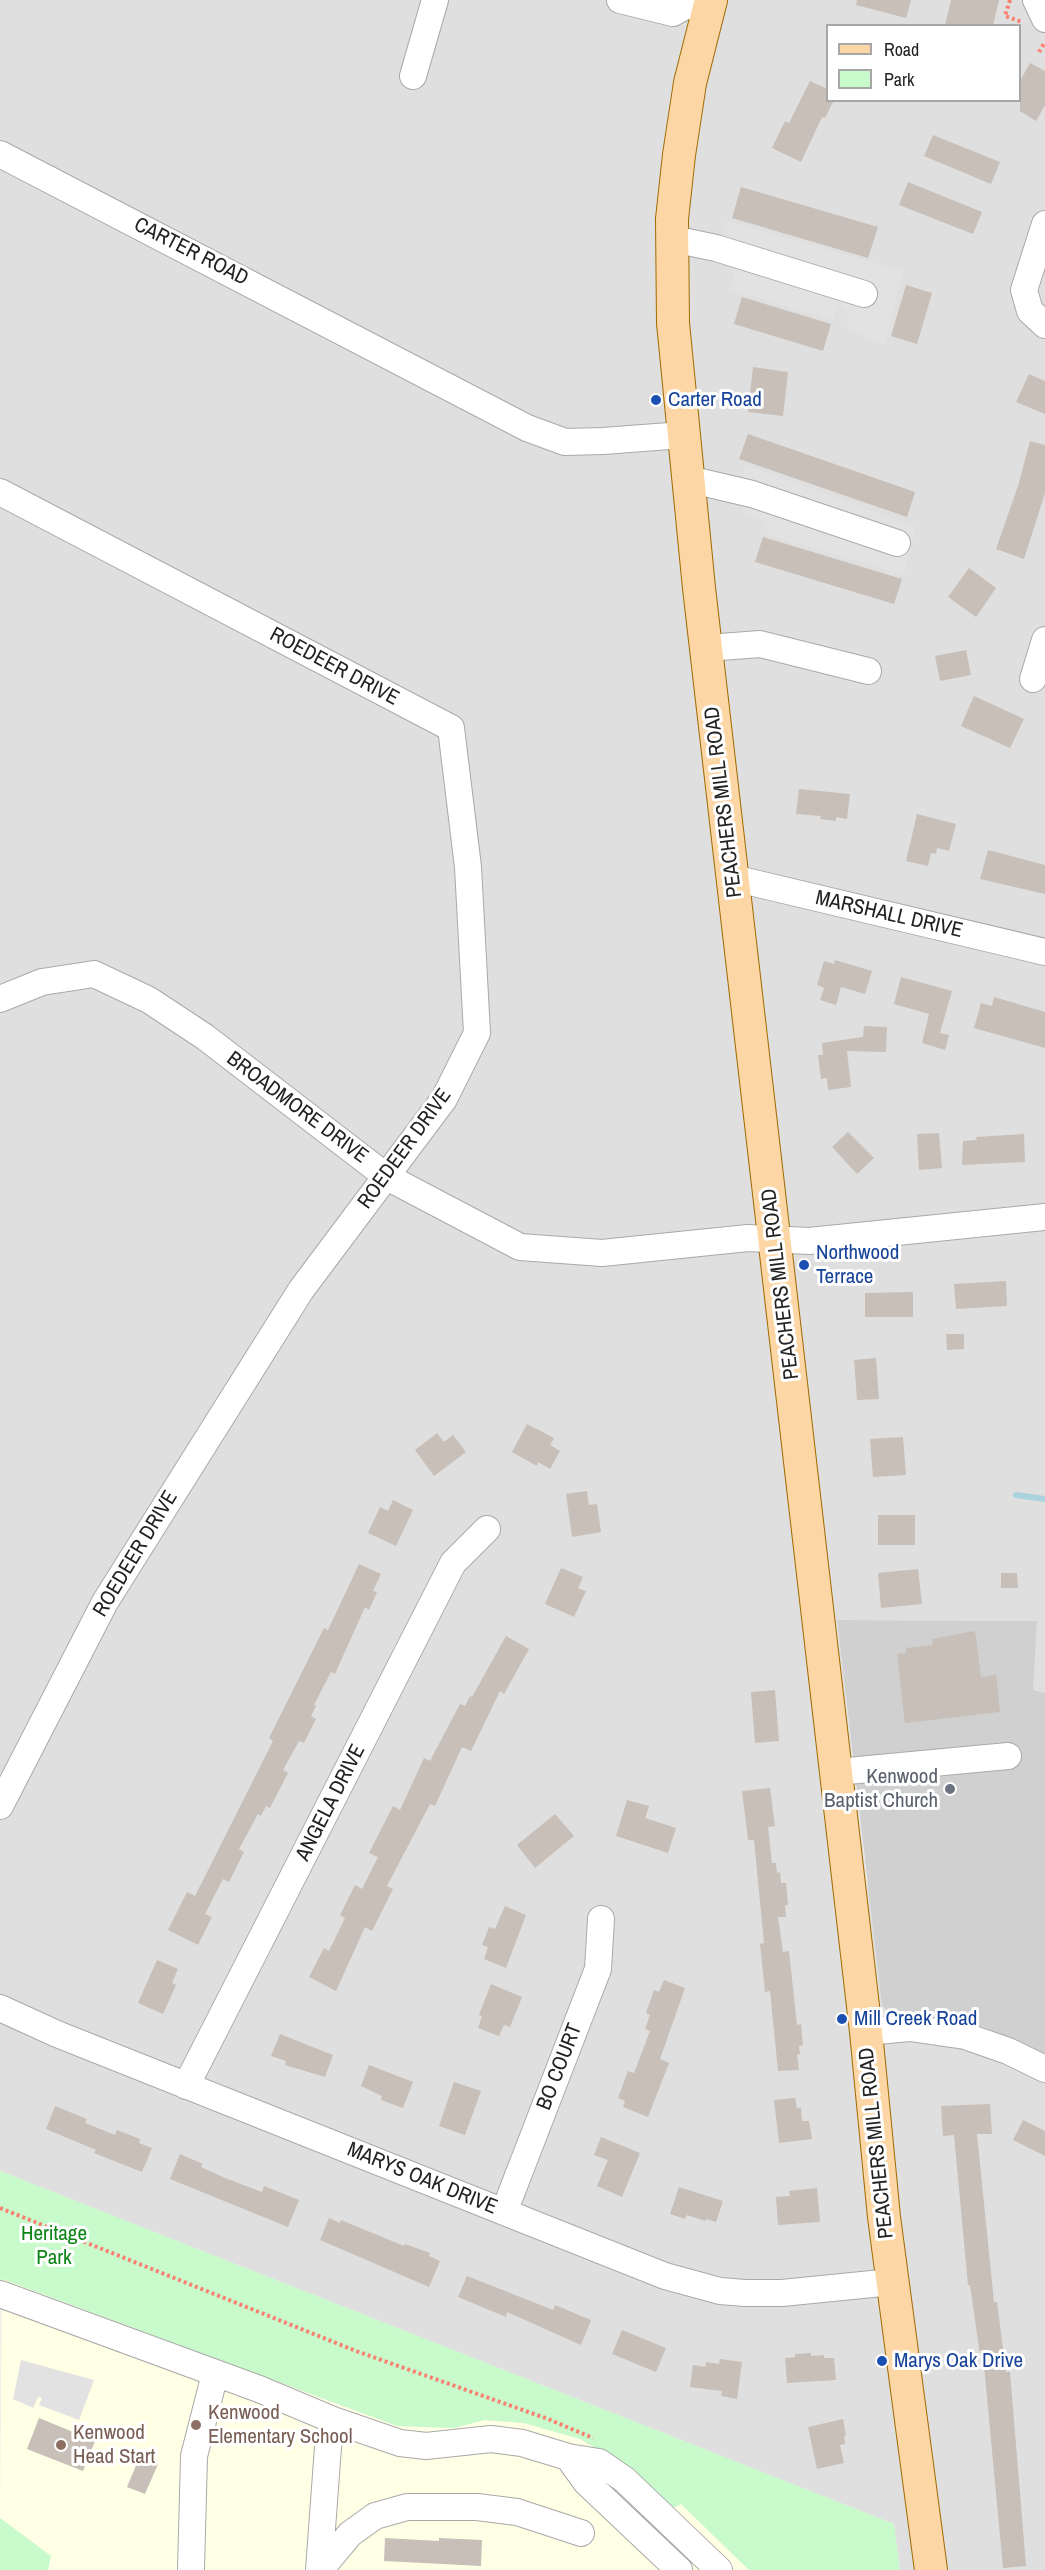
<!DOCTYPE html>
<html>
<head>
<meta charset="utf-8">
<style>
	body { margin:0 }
	#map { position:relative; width:1045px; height:2570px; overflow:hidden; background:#f2efe9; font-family:"Archivo Narrow",sans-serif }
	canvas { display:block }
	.legend { position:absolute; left:826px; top:24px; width:195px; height:78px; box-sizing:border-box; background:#fff; border:2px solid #a7a7a7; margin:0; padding:8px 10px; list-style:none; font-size:18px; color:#222 }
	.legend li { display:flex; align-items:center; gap:12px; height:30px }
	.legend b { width:30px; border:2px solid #a7a7a7 }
</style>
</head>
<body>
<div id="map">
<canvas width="1045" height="2570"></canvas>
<ul class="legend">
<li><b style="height:8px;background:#fcd6a4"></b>Road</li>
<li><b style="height:16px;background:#c8facc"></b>Park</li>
</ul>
</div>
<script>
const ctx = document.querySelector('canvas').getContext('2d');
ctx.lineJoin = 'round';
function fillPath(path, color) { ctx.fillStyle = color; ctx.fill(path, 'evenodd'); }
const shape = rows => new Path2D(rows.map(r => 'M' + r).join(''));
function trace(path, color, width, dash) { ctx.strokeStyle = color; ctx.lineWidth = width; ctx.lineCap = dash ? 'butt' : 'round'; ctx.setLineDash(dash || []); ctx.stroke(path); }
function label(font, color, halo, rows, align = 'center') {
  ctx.font = font + ' "Archivo Narrow",sans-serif'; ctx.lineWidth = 6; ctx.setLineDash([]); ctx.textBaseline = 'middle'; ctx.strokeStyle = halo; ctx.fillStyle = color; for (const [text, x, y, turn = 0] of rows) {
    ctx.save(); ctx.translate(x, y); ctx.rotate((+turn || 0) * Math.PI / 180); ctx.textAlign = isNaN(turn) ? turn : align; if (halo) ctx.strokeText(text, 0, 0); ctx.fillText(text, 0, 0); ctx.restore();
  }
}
fillPath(shape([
	[0,0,1045,0,1045,1693,1033,1690,1036,1621,837,1620,867,1884,1045,1868,1045,2570,900,2570,894,2524,0,2171],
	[828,26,1020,26,1020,100,828,100]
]), '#e0dfdf');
fillPath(shape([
	[2,2278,342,2406,454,2428,484,2420,524,2423,580,2439,615,2459,680,2503,749,2570,48,2570,51,2556,0,2518]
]), '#ffffe5');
fillPath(shape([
	[837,1620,1037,1621,1033,1690,1045,1693,1045,2054,982,2026,960,2020,903,2017,887,2011,882,2005]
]), '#d0d0d0');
fillPath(shape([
	[0,2171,894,2524,900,2570,749,2570,681,2504,669,2510,615,2459,580,2439,524,2423,485,2420,454,2428,397,2426,2,2279,0,2283],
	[0,2518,51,2556,48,2570,0,2570]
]), '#c8facc');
fillPath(shape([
	[726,221,903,271,885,345,847,328,849,318,846,310,838,304,833,320,730,290,735,271,723,239],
	[744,464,915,527,904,575,768,535,765,522,743,511],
	[21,2360,94,2380,79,2420,39,2405,42,2398,38,2397,33,2408,13,2399]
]), '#e2e2e2');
trace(shape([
	[1016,1495,1045,1499]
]), '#aad3df', 6);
fillPath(shape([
	[857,0,911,0,906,18,856,5],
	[951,0,999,0,993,26,945,26],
	[1030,63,1045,71,1045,105,1036,121,1020,111,1020,81],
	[810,81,828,89,828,100,834,100,825,118,822,117,801,162,772,148,785,121,789,123],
	[933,135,1000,162,991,184,924,156],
	[908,182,982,212,973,234,899,205],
	[741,187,878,227,868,258,732,218],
	[906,285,932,293,917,344,891,336],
	[742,297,831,324,823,351,734,324],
	[753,367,788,372,783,416,748,412],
	[1029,374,1045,381,1045,414,1016,402],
	[748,434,915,492,907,517,739,459],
	[1030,441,1045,445,1045,493,1024,559,996,549,1018,486],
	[763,537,902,579,894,604,755,562],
	[969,568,996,588,976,617,948,597],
	[966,650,971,675,940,681,935,656],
	[974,696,1024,719,1010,748,961,726],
	[799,789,850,794,847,819,836,817,836,821,820,819,821,816,796,814],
	[917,814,956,824,949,851,937,848,936,854,931,853,928,866,906,861],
	[988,850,1045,865,1045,894,980,879],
	[835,960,872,971,865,994,841,987,836,1005,820,1000,824,988,817,985,824,961,834,964],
	[901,977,952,991,940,1033,949,1035,945,1050,922,1043,929,1014,894,1004],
	[994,997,1045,1012,1045,1048,974,1028,981,1003,992,1006],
	[864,1026,887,1027,886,1052,847,1051,851,1087,828,1090,827,1078,821,1079,818,1055,823,1055,822,1043,863,1037],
	[848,1132,874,1158,857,1174,832,1147],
	[939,1133,942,1168,919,1170,917,1134],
	[1024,1134,1025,1162,962,1165,963,1141,977,1140,976,1137],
	[1006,1281,1007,1306,956,1309,954,1284],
	[913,1292,913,1317,865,1317,865,1293],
	[946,1334,964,1334,964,1349,947,1350],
	[876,1358,879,1399,857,1400,854,1360],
	[527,1424,554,1438,550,1445,560,1451,550,1469,538,1462,537,1466,512,1452],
	[437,1433,444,1442,453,1435,466,1452,434,1476,415,1450],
	[903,1437,906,1475,873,1477,870,1439],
	[587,1491,589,1505,597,1504,601,1532,572,1537,566,1494],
	[393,1500,413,1510,396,1546,368,1533,380,1507,388,1511],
	[878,1515,915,1515,915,1545,878,1545],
	[359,1564,381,1574,373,1591,377,1592,369,1610,365,1607,335,1674,331,1672,314,1705,316,1706,311,1716,316,1719,304,1743,299,1741,283,1770,288,1773,270,1808,266,1806,261,1816,258,1814,239,1849,244,1852,229,1882,223,1879,205,1914,212,1917,198,1945,168,1930,187,1892,195,1896,273,1741,269,1738,324,1628,328,1630],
	[561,1568,583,1577,578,1588,586,1591,574,1617,545,1604],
	[918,1569,922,1604,881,1608,878,1573],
	[1001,1573,1017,1573,1018,1588,1001,1588],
	[975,1631,981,1677,996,1675,1000,1712,905,1723,897,1654,906,1653,906,1648,933,1645,932,1639],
	[506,1636,529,1649,504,1694,500,1691,471,1751,462,1747,435,1806,430,1804,387,1886,393,1889,372,1931,365,1927,336,1991,309,1977,324,1948,329,1951,345,1918,340,1915,355,1885,362,1889,378,1857,369,1853,393,1806,400,1810,424,1758,430,1761,460,1704,465,1706,470,1696,472,1697],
	[775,1690,779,1741,755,1743,751,1692],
	[770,1788,775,1826,768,1827,772,1863,776,1863,777,1873,780,1872,781,1883,786,1883,788,1905,785,1905,786,1917,778,1917,783,1952,789,1951,797,2025,801,2024,803,2045,799,2046,800,2054,797,2055,799,2070,778,2071,770,1991,765,1992,760,1944,764,1943,754,1840,748,1840,742,1791],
	[627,1800,649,1806,645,1818,676,1828,668,1853,616,1836],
	[555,1814,574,1836,535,1868,517,1845],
	[505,1906,526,1915,506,1968,484,1959,488,1947,482,1945,489,1927,495,1929],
	[157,1960,178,1969,172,1983,176,1985,163,2014,138,2003],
	[664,1980,685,1988,660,2059,669,2063,648,2117,623,2107,625,2101,618,2098,628,2071,634,2073,650,2031,645,2029,650,2015,646,2013,654,1990,659,1992],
	[491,1984,522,1997,510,2027,504,2025,499,2036,478,2028,482,2016,479,2015],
	[280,2034,333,2055,325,2077,285,2065,286,2061,271,2056],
	[369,2065,413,2082,403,2108,381,2100,382,2096,361,2086],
	[454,2082,481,2091,465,2135,439,2126],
	[795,2098,797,2108,801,2108,802,2121,809,2121,812,2139,779,2143,774,2100],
	[990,2104,992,2134,977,2134,994,2302,997,2302,1006,2372,1010,2372,1026,2566,1003,2568,983,2355,980,2355,970,2285,968,2285,954,2135,943,2136,941,2106],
	[55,2106,87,2119,85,2123,115,2135,117,2130,140,2139,139,2143,152,2148,142,2172,94,2153,96,2150,46,2129],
	[1023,2120,1045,2131,1045,2156,1013,2140],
	[601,2137,640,2153,622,2197,597,2186,608,2160,594,2155],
	[180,2154,203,2164,201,2167,225,2178,262,2192,264,2186,299,2200,288,2227,170,2179],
	[679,2187,723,2201,716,2222,706,2219,705,2221,687,2215,685,2219,670,2214],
	[817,2188,820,2222,778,2225,776,2197,790,2196,789,2191],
	[329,2218,340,2223,341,2220,404,2246,405,2244,430,2253,429,2256,440,2261,429,2287,320,2240],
	[467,2276,533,2302,553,2310,555,2305,591,2320,581,2345,507,2312,506,2317,458,2297],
	[622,2330,666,2348,656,2372,612,2354],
	[811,2353,811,2356,824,2355,824,2358,834,2358,836,2380,787,2383,785,2358,795,2357,795,2354],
	[720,2359,742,2362,737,2399,721,2396,722,2391,690,2387,693,2365,705,2367,706,2362,719,2364],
	[39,2418,95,2441,83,2471,27,2449],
	[843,2419,846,2435,844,2436,845,2444,840,2445,844,2463,817,2469,808,2427],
	[140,2456,158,2464,145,2494,127,2487],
	[385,2538,439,2541,439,2538,482,2540,481,2566,384,2561]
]), '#c7bfb8');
const minor = shape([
	[620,0,673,13,687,5,708,11],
	[1036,0,1045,19],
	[413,76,435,0],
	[0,154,527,428,565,442,603,441,683,435],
	[1045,224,1024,290,1030,311,1045,325],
	[673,239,716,248,864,294],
	[688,479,752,494,897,543],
	[0,492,451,728,468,867,477,1033,444,1099,301,1290,105,1602,0,1806],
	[707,648,760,644,868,671],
	[1033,679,1045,640],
	[733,878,1045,952],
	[0,999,42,982,94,974,149,1000,205,1037,387,1177,520,1247,602,1253,748,1238,809,1241,1045,1217],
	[837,1772,1008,1756],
	[0,2008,57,2034,665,2276,720,2291,745,2293,782,2293,892,2282],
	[866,2032,910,2028,965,2036,1008,2051,1045,2069],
	[186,2086,453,1563,487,1529],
	[504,2212,598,1969,601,1919],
	[0,2294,259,2389,333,2420,400,2443,426,2446,491,2439,522,2443,568,2457,599,2462,625,2480,719,2570],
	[568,2457,586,2482,679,2570],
	[191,2570,194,2456,215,2374],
	[319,2570,328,2447,333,2420],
	[320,2570,350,2534,375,2516,407,2507,477,2507,517,2512,581,2533]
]);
const major = shape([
	[711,0,690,83,679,155,672,219,673,323,699,588,866,2032,884,2217,931,2570]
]);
trace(minor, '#a9a9a9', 28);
trace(major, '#a06b00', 34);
trace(shape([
	[1010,0,1005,16,1022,22],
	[1039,52,1045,42],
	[0,2208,356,2351,548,2419,593,2438]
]), '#fa8072', 4, [3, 3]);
trace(minor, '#fff', 26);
trace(major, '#fcd6a4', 32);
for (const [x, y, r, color] of [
	[656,400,6,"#1a4fb4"],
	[804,1265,6,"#1a4fb4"],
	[950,1789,6,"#6b7280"],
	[842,2019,6,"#1a4fb4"],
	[882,2361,6,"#1a4fb4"],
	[196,2425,6,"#8d6e63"],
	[61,2445,6,"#8d6e63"]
]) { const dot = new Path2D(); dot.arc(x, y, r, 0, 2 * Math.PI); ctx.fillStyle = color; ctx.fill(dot); trace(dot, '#fff', 2); }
label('21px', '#222', '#fff', [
	["CARTER ROAD",191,252,27],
	["ROEDEER DRIVE",334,667,28],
	["PEACHERS MILL ROAD",724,802,-97],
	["MARSHALL DRIVE",889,915,13],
	["BROADMORE DRIVE",297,1108,37],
	["ROEDEER DRIVE",405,1149,-54],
	["PEACHERS MILL ROAD",781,1284,-97],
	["ROEDEER DRIVE",136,1554,-59],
	["ANGELA DRIVE",331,1803,-63],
	["BO COURT",560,2067,-69],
	["PEACHERS MILL ROAD",877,2143,-96],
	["MARYS OAK DRIVE",422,2179,22]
]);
label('21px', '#164399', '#fff', [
	["Carter Road",668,400],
	["Northwood",816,1253],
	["Terrace",816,1277],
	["Mill Creek Road",854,2019],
	["Marys Oak Drive",894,2361]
], 'left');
label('21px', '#5b616d', '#fff', [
	["Kenwood",938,1777],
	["Baptist Church",938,1801]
], 'right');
label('21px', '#0c8416', '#fff', [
	["Heritage",54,2234],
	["Park",54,2258]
]);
label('21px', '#785e54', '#fff', [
	["Kenwood",208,2413],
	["Elementary School",208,2437],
	["Kenwood",73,2433],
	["Head Start",73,2457]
], 'left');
</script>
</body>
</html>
